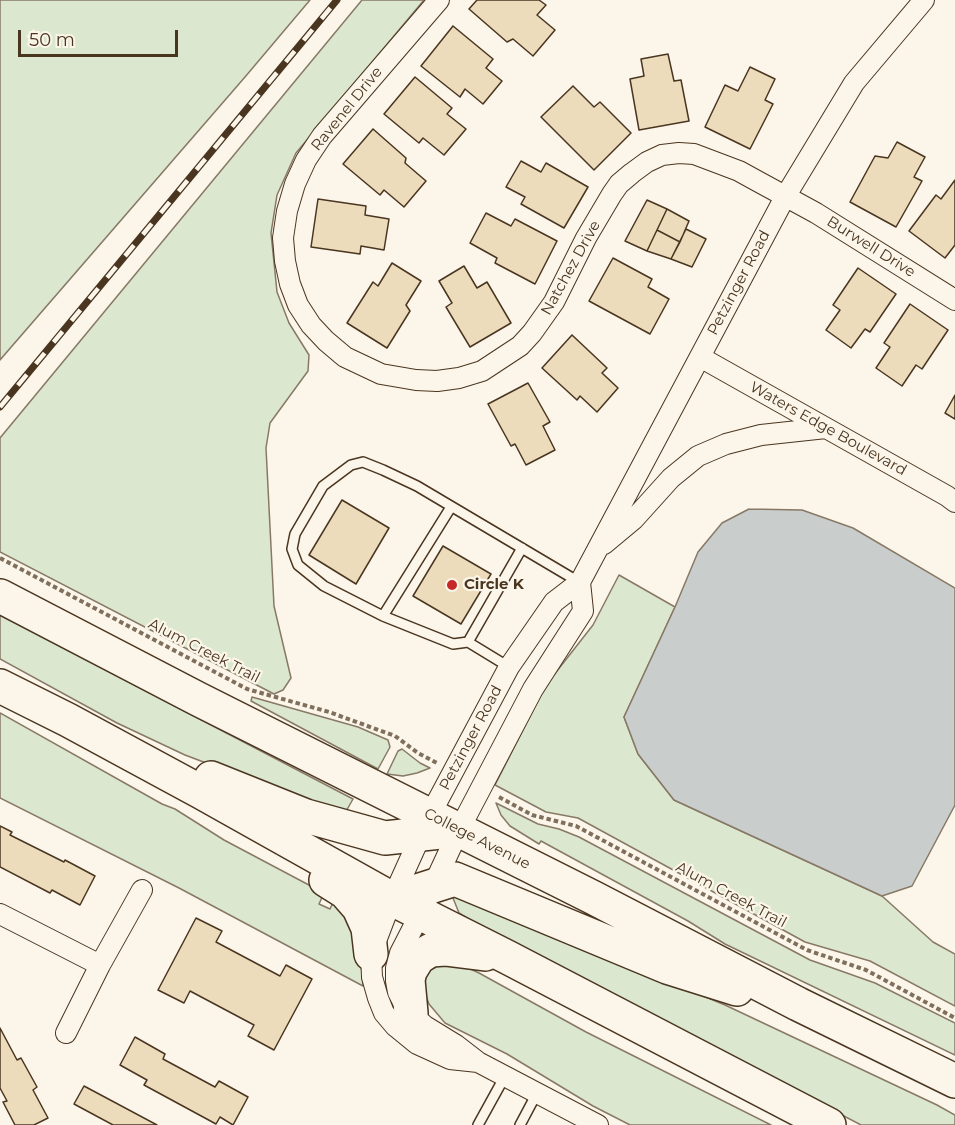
<!DOCTYPE html>
<html>
<head>
<meta charset="utf-8">
<style>
	body { margin:0 }
	#map { position:relative; width:955px; height:1125px; overflow:hidden; background:#fbf6e9; font-family:Montserrat,sans-serif }
	canvas { display:block }
	.scale { position:absolute; left:18px; top:30px; width:160px; height:27px; box-sizing:border-box; border:3px solid #4a3520; border-top:0; padding-left:8px; font-size:18px; line-height:21px; white-space:nowrap; color:#4a3520; -webkit-text-stroke:4px #fbf6e9; paint-order:stroke }
</style>
</head>
<body>
<div id="map">
<canvas width="955" height="1125"></canvas>
<div class="scale">50 m</div>
</div>
<script>
const ctx = document.querySelector('canvas').getContext('2d');
ctx.lineJoin = 'round';
function fillPath(path, color) { ctx.fillStyle = color; ctx.fill(path, 'evenodd'); }
const shape = rows => new Path2D(rows.map(r => 'M' + r).join(''));
function trace(path, color, width, dash) { ctx.strokeStyle = color; ctx.lineWidth = width; ctx.lineCap = dash ? 'butt' : 'round'; ctx.setLineDash(dash || []); ctx.stroke(path); }
function label(font, color, halo, rows, align = 'center') {
  ctx.font = font + ' Montserrat,sans-serif'; ctx.lineWidth = 4.5; ctx.setLineDash([]); ctx.textBaseline = 'middle'; ctx.strokeStyle = halo; ctx.fillStyle = color; for (const [text, x, y, turn = 0] of rows) {
    ctx.save(); ctx.translate(x, y); ctx.rotate((+turn || 0) * Math.PI / 180); ctx.textAlign = isNaN(turn) ? turn : align; if (halo) ctx.strokeText(text, 0, 0); ctx.fillText(text, 0, 0); ctx.restore();
  }
}
const green = shape([
	[0,0,310,0,245,77,0,360,0,0],
	[362,0,424,0,296,153,277,195,271,233,277,292,289,323,309,355,308,371,270,423,266,448,274,606,291,678,283,690,274,694,0,552,0,438,362,0],
	[619,575,675,607,624,717,638,754,674,800,882,896,933,942,955,954,955,1006,870,961,805,942,578,818,546,812,495,785,546,685,593,625,619,575],
	[0,615,353,799,344,815,185,755,117,723,0,659,0,615],
	[252,697,358,727,388,740,390,747,378,769,251,701,252,697],
	[0,713,162,804,175,809,224,840,324,893,319,904,330,909,335,898,348,907,361,963,363,986,179,888,0,798,0,713],
	[402,749,420,763,430,768,417,773,403,776,387,774,398,751,402,749],
	[496,803,538,824,559,829,579,837,810,960,875,983,955,1023,955,1055,725,944,688,921,541,841,539,844,510,826,501,815,496,803],
	[453,892,725,1005,937,1105,955,1115,955,1125,861,1125,470,920,459,913,453,898,453,892],
	[460,964,479,973,586,1032,771,1125,630,1125,593,1106,507,1054,445,1023,429,1004,424,991,423,981,427,971,435,965,460,964]
]);
fillPath(green, '#dce7d0');
trace(green, '#887966', 1.5);
const water = shape([
	[749,509,802,510,853,528,955,588,955,805,912,886,882,896,674,800,638,754,624,717,675,607,698,552,722,523,749,509]
]);
fillPath(water, '#c9cecd');
trace(water, '#887966', 1.5);
const building = shape([
	[477,0,539,0,546,5,537,15,555,30,533,56,513,39,507,42,469,9,477,0],
	[453,26,493,59,486,68,502,81,483,104,465,89,460,97,421,66,453,26],
	[668,54,674,81,681,80,689,121,639,130,630,79,644,76,641,59,668,54],
	[750,67,775,79,765,100,773,104,750,149,705,127,725,85,738,91,750,67],
	[415,77,452,108,447,114,466,129,444,155,423,138,419,143,384,114,415,77],
	[573,86,594,107,600,102,631,133,594,170,541,117,573,86],
	[373,129,406,158,405,163,426,181,404,207,384,190,380,195,343,164,373,129],
	[897,142,925,157,914,177,922,181,896,227,850,202,875,156,888,158,897,142],
	[521,161,541,172,546,163,588,187,564,228,521,204,525,197,506,187,521,161],
	[955,180,955,245,945,258,909,231,936,195,941,199,955,180],
	[318,199,366,206,365,215,389,219,384,250,361,246,360,254,311,247,318,199],
	[647,200,667,209,647,251,625,241,647,200],
	[667,209,689,221,680,242,657,230,667,209],
	[486,213,511,226,515,219,557,241,535,284,495,263,497,258,470,243,486,213],
	[686,229,706,239,692,267,671,259,686,229],
	[657,230,680,242,671,259,647,251,657,230],
	[613,258,652,279,648,287,669,299,650,334,589,301,613,258],
	[392,263,421,281,406,305,410,311,387,348,347,323,373,282,378,286,392,263],
	[464,266,477,288,487,282,511,323,470,347,446,307,452,303,439,281,464,266],
	[858,268,896,294,870,332,865,329,851,348,826,330,840,310,833,305,858,268],
	[910,304,948,330,922,369,916,365,902,386,876,368,890,347,884,343,910,304],
	[572,335,607,368,602,373,618,388,597,412,580,396,577,400,542,368,572,335],
	[528,383,550,422,543,426,555,450,526,465,515,444,511,446,488,404,528,383],
	[955,395,955,419,945,413,955,395],
	[342,500,389,528,356,584,309,555,342,500],
	[443,546,491,574,461,624,413,596,443,546],
	[0,826,12,832,10,835,64,862,65,860,95,876,80,905,52,890,50,893,0,867,0,826],
	[196,918,222,931,216,942,280,976,286,965,312,979,274,1050,248,1036,254,1025,190,991,184,1003,158,990,196,918],
	[0,1028,17,1060,21,1058,37,1087,33,1090,48,1118,34,1125,15,1125,3,1102,7,1101,0,1088,0,1028],
	[135,1037,165,1054,163,1059,215,1087,219,1081,248,1097,233,1125,220,1117,216,1124,144,1085,147,1080,120,1065,135,1037],
	[84,1086,157,1125,113,1125,74,1104,84,1086]
]);
fillPath(building, '#ecdcbc');
trace(building, '#4a3520', 1.5);
const lane = shape([
	[383,616,451,507],
	[468,642,522,548],
	[509,667,468,642,453,644,383,616,324,586,298,565,292,549,295,534,323,486,351,465,363,462,383,470,417,486,579,582],
	[478,1125,505,1076],
	[520,1125,537,1093]
]);
const street = shape([
	[439,0,322,136,306,160,295,184,287,211,283,238,285,261,290,284,298,305,311,325,326,341,345,357,381,374,416,380,437,381,459,378,482,371,520,346,532,333,554,302,586,238,612,194,619,184,632,173,647,162,662,155,679,153,694,154,739,171,759,182,816,213,955,300],
	[700,357,947,496,955,502],
	[604,544,634,519,671,478,698,456,726,444,761,435,826,428],
	[580,582,583,611,533,689,459,830,420,914,400,953,396,968,396,981,398,992,403,1002,411,1013,425,1026,456,1045,478,1062,598,1125],
	[0,914,100,965,142,890],
	[66,1033,100,965],
	[478,1062,450,1059,417,1044,395,1026,384,1013,378,998,372,977,371,954,392,899,430,815,509,667,554,602,580,582,785,197,854,83,924,0]
]);
const highway = shape([
	[0,596,198,699,594,898,798,1004,955,1081],
	[0,686,68,720,201,792,392,899,507,957,829,1125],
	[211,778,306,816,385,838,459,830],
	[326,880,345,892,359,908,368,928,371,954],
	[392,899,455,879,667,967,737,989],
	[411,1013,408,980,410,971,418,958,424,954,431,950,445,949,485,954]
]);
trace(lane, '#4a3520', 12);
trace(street, '#4a3520', 22);
trace(highway, '#4a3520', 36);
trace(shape([
	[0,558,247,689,329,712,395,736,418,753,437,763],
	[499,797,532,815,576,826,807,950,866,970,955,1018]
]), '#7f6f5c', 4, [4.5, 3]);
trace(lane, '#fbf6e9', 9);
trace(street, '#fbf6e9', 20);
trace(highway, '#fbf6e9', 33);
const rail = shape([
	[0,407,337,0]
]);
trace(rail, '#4a3520', 7);
trace(rail, '#fbf6e9', 4.5, [14]);
for (const [x, y, r, color] of [
	[452,585,6,"#c62828"]
]) { const dot = new Path2D(); dot.arc(x, y, r, 0, 2 * Math.PI); ctx.fillStyle = color; ctx.fill(dot); trace(dot, '#fbf6e9', 2); }
label('15px', '#4a3520', '#fbf6e9', [
	["Ravenel Drive",347,109,-51],
	["Burwell Drive",871,247,32],
	["Natchez Drive",571,268,-61],
	["Petzinger Road",739,283,-62],
	["Waters Edge Boulevard",828,429,29],
	["Alum Creek Trail",204,651,27],
	["Petzinger Road",471,738,-62],
	["College Avenue",477,839,27],
	["Alum Creek Trail",731,895,28]
]);
label('bold 15px', '#4a3520', '#fbf6e9', [
	["Circle K",464,585]
], 'left');
</script>
</body>
</html>
